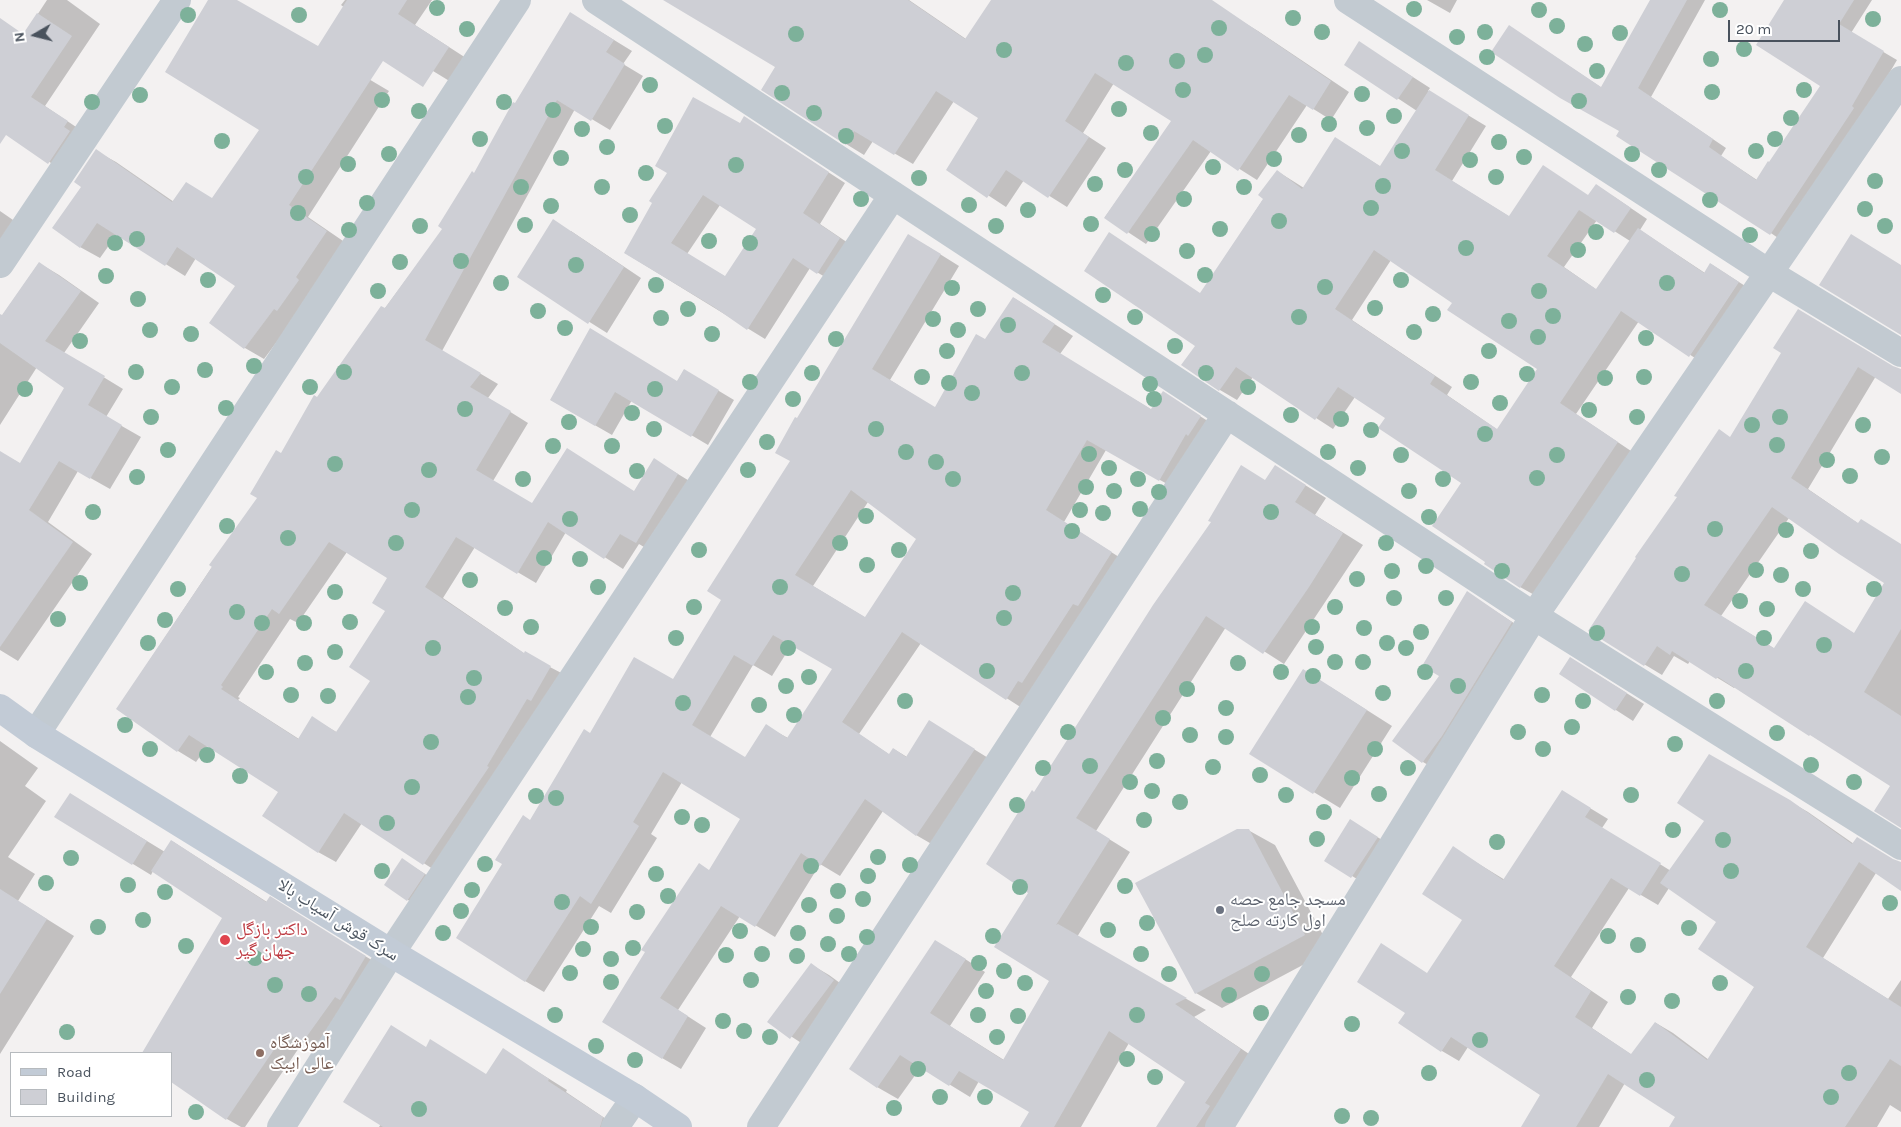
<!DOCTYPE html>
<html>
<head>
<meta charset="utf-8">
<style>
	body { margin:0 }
	#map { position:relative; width:1901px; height:1127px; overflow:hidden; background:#f3f1f1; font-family:Karla,sans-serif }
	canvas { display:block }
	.legend { position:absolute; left:10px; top:1052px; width:162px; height:65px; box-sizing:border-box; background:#fff; border:1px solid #b6babe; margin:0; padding:6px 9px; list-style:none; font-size:15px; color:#49525d }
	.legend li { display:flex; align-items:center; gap:10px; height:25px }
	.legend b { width:25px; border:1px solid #b6babe }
	.north { position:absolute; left:10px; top:10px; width:50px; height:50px; -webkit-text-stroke:4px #fff; paint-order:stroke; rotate:262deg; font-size:14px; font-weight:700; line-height:20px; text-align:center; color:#49525d }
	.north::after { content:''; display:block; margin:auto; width:18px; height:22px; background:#49525d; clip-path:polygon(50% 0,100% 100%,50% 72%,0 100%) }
	.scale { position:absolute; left:1728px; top:20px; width:112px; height:22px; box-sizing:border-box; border:2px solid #49525d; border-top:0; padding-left:6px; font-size:15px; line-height:18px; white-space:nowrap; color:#49525d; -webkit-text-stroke:4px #fff; paint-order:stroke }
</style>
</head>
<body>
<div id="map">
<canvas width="1901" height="1127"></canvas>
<ul class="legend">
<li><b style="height:6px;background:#c2cbd6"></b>Road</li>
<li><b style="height:14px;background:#cecfd5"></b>Building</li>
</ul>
<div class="north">N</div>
<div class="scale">20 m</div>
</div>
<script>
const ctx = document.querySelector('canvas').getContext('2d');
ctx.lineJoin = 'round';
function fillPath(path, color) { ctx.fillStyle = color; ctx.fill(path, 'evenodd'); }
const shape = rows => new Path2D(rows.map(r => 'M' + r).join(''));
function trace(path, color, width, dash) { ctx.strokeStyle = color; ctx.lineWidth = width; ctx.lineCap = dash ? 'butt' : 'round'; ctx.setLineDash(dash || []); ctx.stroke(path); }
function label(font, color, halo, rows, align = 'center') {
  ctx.font = font + ' Karla,"Noto Naskh Arabic",sans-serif'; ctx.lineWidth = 4; ctx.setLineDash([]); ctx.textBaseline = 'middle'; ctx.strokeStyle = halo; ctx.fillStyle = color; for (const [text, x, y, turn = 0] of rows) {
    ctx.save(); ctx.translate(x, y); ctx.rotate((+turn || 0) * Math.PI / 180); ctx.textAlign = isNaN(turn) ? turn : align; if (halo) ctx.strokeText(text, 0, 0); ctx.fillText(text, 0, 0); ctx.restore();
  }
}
fillPath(shape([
	[47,0,67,0,100,24,45,106,82,131,63,171,3,131,0,135,0,39,9,26,24,35],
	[209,0,235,0,389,91,308,217,346,243,294,319,264,359,245,348,210,323,237,285,196,258,185,276,117,234,100,258,80,247,82,186,96,151,116,162,174,202,213,199,261,130],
	[345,0,432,0,415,25,466,58,451,82,433,71,341,5],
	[665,0,909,0,966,39,992,0,1191,0,1240,20,1258,31,1349,92,1331,120,1307,105,1257,180,1211,151,1146,244,1105,217,1173,121,1114,83,1083,133,1106,148,1067,207,1024,180,1006,207,948,169,979,117,954,101,913,164,873,141,864,155,846,144,777,67],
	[1427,0,1457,0,1450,13],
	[1651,0,1705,0,1651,97,1726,148,1721,156,1757,180,1770,164,1822,86,1786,0,1872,0,1851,33,1897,60,1865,115,1784,242,1621,131,1509,26,1602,88],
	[588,24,632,51,623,64,643,76,610,130,575,109,442,351,498,384,488,398,528,423,493,481,533,505,635,492,655,460,696,485,654,553,639,544,623,569,566,532,536,583,475,547,443,598,525,654,569,677,442,875,362,823,336,862,318,852,279,792,208,745,196,762,178,751,117,709,258,498,282,454,318,399,444,228,516,104],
	[347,552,389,577,387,611,372,681,338,733,313,718,299,739,238,700,240,698,238,697,290,619,298,623],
	[1360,43,1430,88,1428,91,1486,126,1452,181,1510,217,1589,196,1613,196,1647,219,1640,230,1705,273,1711,264,1756,293,1707,366,1639,321,1576,414,1634,453,1538,597,1520,587,1487,561,1462,482,1386,418,1355,397,1333,429,1253,377,1237,400,1220,390,1196,345,1201,294,1264,198,1277,171,1304,188,1353,149,1381,167,1417,111,1346,64],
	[1597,220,1630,241,1597,290,1564,267],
	[1391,260,1453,302,1539,368,1498,430,1447,395,1452,387,1352,320],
	[745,118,845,183,820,224,857,249,835,283,810,268,765,339,625,253,740,125],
	[720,205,758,229,726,277,687,254],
	[0,211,16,222,0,247],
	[571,231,641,278,607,333,518,277],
	[927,246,959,266,890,380,935,408,986,341,1014,298,1073,336,1060,354,1152,410,1163,393,1219,428,1178,490,1106,450,1064,522,1130,564,1025,710,921,643,859,734,890,755,894,749,907,757,948,733,993,761,935,846,916,835,883,811,840,876,820,864,775,937,740,916,678,1010,706,1028,681,1069,662,1058,646,952,710,871,742,819,682,782,651,834,657,838,611,913,599,906,544,992,525,981,531,821,590,734,673,681,723,599,791,461,797,419],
	[868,502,917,539,866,618,813,586],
	[792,644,834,669,788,738,766,726,745,758,710,737,753,665,772,676],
	[39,263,59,275,99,303,64,353,123,389,106,417,141,437,110,489,78,471,48,522,92,554,18,661,0,650,0,452,21,464,65,388,37,367,0,425,0,315,2,316],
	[1783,353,1901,370,1901,392,1876,376,1808,489,1859,524,1901,545,1901,826,1892,786,1735,687,1734,688,1690,661,1688,664,1674,656,1662,675,1589,631,1731,438],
	[1789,518,1885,582,1855,634,1805,603,1775,649,1721,616],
	[684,370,734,400,708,445,632,400,612,435,551,400,677,382],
	[1276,467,1326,498,1315,515,1363,545,1284,664,1226,627,1096,831,1130,852,1077,937,1206,1010,1194,1017,1261,1062,1224,1127,1157,1127,1186,1082,1129,1043,1081,1127,1021,1127,1031,1111,979,1081,970,1097,921,1067,898,1099,877,1087,956,953,985,972,950,1026,1004,1060,1050,981,1030,892,1034,793],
	[1468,593,1529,633,1440,772,1423,762,1441,676],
	[1588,669,1644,704,1633,721,1560,674],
	[1329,686,1392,726,1340,808,1251,754],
	[0,741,38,768,25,786,46,801,8,857,35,874,18,901,74,936,0,1054],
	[1710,756,1808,812,1854,844,1901,863,1901,890,1876,873,1823,958,1888,999,1901,980,1901,1112,1890,1105,1877,1127,1670,1127,1677,1116,1625,1083,1599,1127,1532,1127,1541,1095,1468,1047,1459,1061,1442,1051,1428,974,1463,920,1453,848,1505,880,1580,802,1608,819,1602,828,1671,871,1706,821],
	[1629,888,1658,905,1669,888,1717,921,1755,986,1709,1060,1673,1033,1656,1023,1632,1055,1592,1028,1608,1002,1571,977],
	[88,805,165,852,172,841,267,902,287,908,383,967,319,1052,303,1042,245,1127,241,1127,227,1119,171,1053,143,1053,224,918,153,871,151,875,56,817],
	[1350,820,1395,848,1370,887,1326,860],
	[1248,830,1275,845,1331,950,1222,1008,1196,993],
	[403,860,433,879,416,905,408,900],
	[812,965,829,975,851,991,809,1048,769,1022],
	[426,1048,487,1075,503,1050,567,1090,566,1092,618,1127,379,1127]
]), '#0003');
fillPath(shape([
	[208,0,237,0,318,46,347,0,407,0,398,14,449,47,423,87,383,61,289,205,327,231,296,277,299,280,277,311,274,309,244,349,209,323,235,286,177,247,165,266,97,223,80,248,52,228,81,187,74,182,96,149,172,202,186,182,212,198,259,130,165,72],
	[663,0,908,0,965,39,991,0,1212,0,1331,81,1313,110,1289,95,1238,171,1193,140,1127,234,1104,218,1171,121,1095,73,1065,121,1089,137,1048,198,1006,170,987,198,946,170,978,118,936,91,894,155,854,131,846,145,761,90,775,67],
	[1650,0,1687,0,1638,88,1713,139,1709,147,1756,180,1768,161,1769,162,1820,86,1756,45,1784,0,1854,0,1839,24,1884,51,1852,106,1854,108,1770,235,1616,136,1619,131,1560,98,1491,52,1509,25,1601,87],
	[570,12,614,40,606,52,625,64,591,121,557,100,425,340,481,373,470,387,511,411,476,470,532,503,567,448,634,491,654,458,678,474,636,543,620,534,604,559,548,522,517,574,456,537,425,587,524,653,525,651,551,666,531,701,527,699,487,766,489,767,423,865,344,813,318,853,262,816,278,792,189,735,177,752,116,709,212,567,209,565,257,498,250,494,276,450,281,453,314,395,317,397,381,306,385,308,442,229,438,226,472,171,474,173,513,102,515,103],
	[329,542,387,578,372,603,385,611,349,667,370,681,336,732,312,716,298,739,221,689,223,687,221,685,272,609,279,614],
	[37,13,72,36,31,97,68,121,64,127,70,131,48,164,6,135,0,144,0,18,23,34],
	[1359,41,1413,77,1397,100,1344,65],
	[1429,90,1469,115,1435,170,1509,216,1543,165,1588,195,1596,184,1631,208,1614,233,1579,210,1547,256,1596,289,1638,228,1704,273,1710,263,1739,282,1689,357,1621,311,1560,403,1618,442,1520,588,1484,564,1485,562,1432,526,1461,483,1378,428,1385,418,1338,387,1315,420,1236,367,1219,391,1181,365,1195,346,1084,271,1109,232,1200,293,1263,199,1258,195,1277,170,1302,189,1335,137,1380,166],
	[1374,250,1452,303,1447,310,1537,369,1497,429,1430,384,1435,376,1335,309],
	[693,97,740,123,744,116,829,172,803,213,840,238,817,274,793,258,747,330,714,307,624,253,652,203,649,201,667,173,655,166],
	[703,195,756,229,725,276,671,243],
	[553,219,624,267,588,324,517,277],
	[908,234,941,254,872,369,935,407,976,334,985,339,1013,297,1055,324,1042,342,1151,409,1163,391,1201,416,1188,436,1186,434,1159,481,1087,440,1046,510,1112,552,1078,606,1073,604,1022,683,1018,681,1006,700,902,632,842,722,889,754,893,748,906,757,929,720,975,749,916,836,865,799,820,866,801,853,755,927,721,906,660,998,688,1016,662,1059,602,1022,645,952,641,950,699,863,709,870,740,819,663,772,633,822,639,826,591,904,580,896,525,982,456,938,502,864,495,860,523,815,530,820,584,729,590,733,634,657,673,679,721,600,707,591,790,461,775,453,795,417,797,418],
	[851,490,916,539,865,617,795,575],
	[773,635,832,669,787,738,766,724,745,757,692,725,734,655,753,666],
	[1851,234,1901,265,1901,335,1819,285],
	[39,262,81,291,45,341,105,376,88,405,122,425,90,479,59,461,29,510,73,542,0,647,0,451,20,463,64,388,0,343,0,314,2,315],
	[1798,309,1893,366,1901,369,1901,394,1858,367,1791,478,1858,523,1861,519,1901,544,1901,629,1864,692,1901,716,1901,828,1874,811,1890,786,1810,735,1809,736,1718,677,1716,679,1672,651,1670,655,1657,646,1644,666,1588,631,1636,558,1635,557,1677,497,1674,496,1719,429,1730,437,1781,353,1773,348],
	[1772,507,1839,554,1884,583,1854,633,1805,601,1774,648,1704,605],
	[590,328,677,381,684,369,719,390,691,437,615,392,595,426,550,400],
	[1241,465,1265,480,1275,465,1306,485,1295,502,1343,533,1309,587,1263,654,1206,616,1076,818,1110,839,1056,925,1058,924,1187,998,1175,1004,1241,1049,1205,1103,1210,1106,1196,1127,1156,1127,1185,1082,1109,1031,1054,1127,1020,1127,1029,1112,959,1071,949,1086,900,1055,877,1088,849,1069,935,940,966,959,930,1013,1003,1060,1049,981,994,947,1028,893,986,864,1032,790,1034,792,1153,605,1211,522,1208,521],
	[1467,591,1512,622,1442,736,1422,763,1392,741,1439,676,1422,666],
	[1570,657,1627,693,1615,711,1559,674],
	[1303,669,1367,710,1313,794,1249,754],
	[1709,754,1790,800,1852,844,1857,837,1893,859,1901,862,1901,891,1859,862,1806,947,1901,1007,1901,1066,1890,1059,1845,1127,1669,1127,1675,1117,1608,1074,1576,1127,1521,1127,1540,1095,1451,1037,1441,1052,1398,1023,1405,1013,1357,982,1381,943,1427,973,1462,920,1422,894,1453,846,1503,880,1562,790,1591,808,1585,817,1661,863,1640,896,1611,878,1554,966,1591,991,1575,1017,1631,1054,1655,1022,1707,1060,1754,987,1698,949,1716,922,1660,883,1704,821,1677,803],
	[70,793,147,841,132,865,54,817],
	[1350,819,1378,837,1351,878,1324,861],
	[1237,829,1249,829,1305,935,1195,994,1135,883],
	[171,840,266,902,270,896,366,956,340,1000,335,997,302,1043,286,1032,226,1120,171,1082,171,1053,142,1053,222,918,151,871],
	[402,858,425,874,407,901,384,885],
	[0,889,47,919,0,994],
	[811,963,834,980,790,1039,767,1022],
	[391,1025,426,1047,430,1039,486,1074,503,1048,549,1079,548,1081,603,1117,600,1127,383,1127,343,1102]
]), '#cecfd5');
trace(shape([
	[596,0,1534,616,1901,846],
	[1348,0,1769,273,1901,353],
	[0,264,177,0],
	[36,734,517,0],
	[281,1127,391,953,893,195],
	[615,1127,635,1098],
	[761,1127,1227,414],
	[1219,1127,1534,616,1901,80]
]), '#c2cad1', 28);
trace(shape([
	[0,708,36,734,391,953,635,1098,678,1127]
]), '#c2cbd6', 28);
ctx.fillStyle = '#7db19a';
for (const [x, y] of [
	[437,8],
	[1414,9],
	[1539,10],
	[1720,10],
	[188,15],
	[299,15],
	[1293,18],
	[1873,19],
	[1557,26],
	[1219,28],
	[467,29],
	[1322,32],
	[1485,32],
	[1620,33],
	[796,34],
	[1457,37],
	[1585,44],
	[1744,49],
	[1004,50],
	[1205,55],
	[1487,57],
	[1711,59],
	[1177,61],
	[1126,63],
	[1597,71],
	[650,85],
	[1183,90],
	[1804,90],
	[1712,92],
	[782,93],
	[1362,94],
	[140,95],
	[382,100],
	[1579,101],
	[92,102],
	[504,102],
	[1119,109],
	[553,110],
	[419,111],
	[814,113],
	[1394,116],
	[1791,118],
	[1329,124],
	[665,126],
	[1367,128],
	[582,129],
	[1151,133],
	[1299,135],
	[846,136],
	[480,139],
	[1775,139],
	[222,141],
	[1499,142],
	[607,147],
	[1402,151],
	[1756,151],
	[389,154],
	[1632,154],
	[1524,157],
	[561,158],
	[1274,159],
	[1470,160],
	[348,164],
	[736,165],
	[1213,167],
	[1125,170],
	[1659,170],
	[646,173],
	[306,177],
	[1496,177],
	[919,178],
	[1875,181],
	[1095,184],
	[1383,186],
	[521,187],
	[602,187],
	[1244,187],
	[861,199],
	[1184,199],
	[1710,200],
	[367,203],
	[969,205],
	[551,206],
	[1371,208],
	[1865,209],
	[1028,210],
	[298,213],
	[630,215],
	[1279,221],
	[1091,224],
	[525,225],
	[420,226],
	[996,226],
	[1885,226],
	[1220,229],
	[349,230],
	[1596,232],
	[1152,234],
	[1750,235],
	[137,239],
	[709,241],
	[115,243],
	[750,243],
	[1466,248],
	[1578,250],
	[1187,251],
	[461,261],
	[400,262],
	[576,265],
	[1205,275],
	[106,276],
	[208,280],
	[1401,280],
	[501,283],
	[1667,283],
	[656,285],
	[1325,287],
	[952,288],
	[378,291],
	[1539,291],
	[1103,295],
	[138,299],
	[1375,308],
	[688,309],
	[978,309],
	[538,311],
	[1433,314],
	[1553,316],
	[1135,317],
	[1299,317],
	[661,318],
	[933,319],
	[1509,321],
	[1008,325],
	[565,328],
	[150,330],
	[958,330],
	[1414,332],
	[191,334],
	[712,334],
	[1538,337],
	[1646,338],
	[836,339],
	[80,341],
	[1175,346],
	[947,351],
	[1489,351],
	[254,366],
	[205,370],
	[136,372],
	[344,372],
	[812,373],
	[1022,373],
	[1206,373],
	[1527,374],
	[922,377],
	[1644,377],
	[1605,378],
	[750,382],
	[1471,382],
	[949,383],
	[1150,384],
	[172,387],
	[310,387],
	[1248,387],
	[25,389],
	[655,389],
	[972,393],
	[793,399],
	[1154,399],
	[1500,403],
	[226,408],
	[465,409],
	[1589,410],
	[632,413],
	[1291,415],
	[151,417],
	[1637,417],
	[1780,417],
	[1341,419],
	[569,422],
	[1752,425],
	[1863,425],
	[654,429],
	[876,429],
	[1371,430],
	[1485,434],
	[767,442],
	[1777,445],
	[553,446],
	[612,446],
	[168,450],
	[906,452],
	[1328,452],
	[1089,454],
	[1401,455],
	[1557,455],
	[1882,457],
	[1827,460],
	[936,462],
	[335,464],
	[1109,468],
	[1358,468],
	[429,470],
	[748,470],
	[637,471],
	[1850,476],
	[137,477],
	[1537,478],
	[523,479],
	[953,479],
	[1138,479],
	[1443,479],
	[1086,487],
	[1114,491],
	[1409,491],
	[1159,492],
	[1140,509],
	[412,510],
	[1080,510],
	[93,512],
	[1271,512],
	[1103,513],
	[866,516],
	[1429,517],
	[570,519],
	[227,526],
	[1715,529],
	[1786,530],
	[1072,531],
	[288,538],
	[396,543],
	[840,543],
	[1386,543],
	[699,550],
	[899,550],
	[1811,551],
	[544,558],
	[580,559],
	[867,565],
	[1426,566],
	[1756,570],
	[1392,571],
	[1502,571],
	[1682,574],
	[1781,575],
	[1357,579],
	[470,580],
	[80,583],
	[598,587],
	[780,587],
	[178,589],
	[1803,589],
	[1874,589],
	[335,592],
	[1013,593],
	[1394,598],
	[1446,598],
	[1740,601],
	[694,607],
	[1335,607],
	[505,608],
	[1767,609],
	[237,612],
	[1004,618],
	[58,619],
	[165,620],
	[350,622],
	[262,623],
	[304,623],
	[531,627],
	[1312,627],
	[1364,628],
	[1421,632],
	[1597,633],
	[676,638],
	[1764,638],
	[148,643],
	[1387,643],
	[1824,645],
	[1316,647],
	[433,648],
	[788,648],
	[1406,648],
	[335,652],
	[1335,662],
	[1363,662],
	[305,663],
	[1238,663],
	[987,671],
	[1746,671],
	[266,672],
	[1281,672],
	[1425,672],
	[1313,676],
	[809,677],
	[474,678],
	[786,686],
	[1458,686],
	[1187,689],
	[1383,693],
	[291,695],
	[1542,695],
	[328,696],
	[468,697],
	[905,701],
	[1583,701],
	[1717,701],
	[683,703],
	[759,705],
	[1226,708],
	[794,715],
	[1163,718],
	[125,725],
	[1572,727],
	[1068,732],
	[1518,732],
	[1777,733],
	[1190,735],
	[1226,737],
	[431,742],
	[1675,744],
	[150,749],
	[1375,749],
	[1543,749],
	[207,755],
	[1157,761],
	[1811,765],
	[1090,766],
	[1213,767],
	[1043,768],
	[1408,768],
	[1260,775],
	[240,776],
	[1352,778],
	[1130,782],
	[1854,782],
	[412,787],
	[1152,791],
	[1379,794],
	[1286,795],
	[1631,795],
	[536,796],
	[556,798],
	[1180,802],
	[1017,805],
	[1324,812],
	[682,817],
	[1144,820],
	[387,823],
	[702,825],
	[1673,830],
	[1317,839],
	[1723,840],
	[1497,842],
	[878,857],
	[71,858],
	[485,864],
	[910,865],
	[811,866],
	[382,871],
	[1731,871],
	[656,874],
	[868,876],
	[46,883],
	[128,885],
	[1125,886],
	[1020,887],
	[472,890],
	[838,891],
	[165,892],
	[668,896],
	[863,899],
	[562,902],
	[1890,903],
	[809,905],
	[461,911],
	[637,912],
	[837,916],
	[143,920],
	[1147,923],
	[98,927],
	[591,927],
	[1689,928],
	[1108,930],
	[740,931],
	[443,933],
	[798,933],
	[993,936],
	[1608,936],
	[867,937],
	[828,944],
	[1638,945],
	[186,946],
	[633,948],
	[583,949],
	[762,954],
	[849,954],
	[1141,954],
	[726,955],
	[797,956],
	[255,958],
	[611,959],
	[979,963],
	[1004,971],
	[570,973],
	[1169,974],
	[1262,974],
	[751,980],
	[611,982],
	[1025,983],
	[1720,983],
	[275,985],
	[986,991],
	[309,994],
	[1229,995],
	[1628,997],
	[1672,1001],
	[1261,1013],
	[555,1015],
	[978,1015],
	[1137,1015],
	[1018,1016],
	[723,1021],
	[1352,1024],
	[744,1031],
	[67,1032],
	[770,1037],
	[997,1037],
	[1480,1040],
	[596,1046],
	[1127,1059],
	[635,1060],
	[918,1069],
	[1429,1073],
	[1849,1073],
	[1155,1077],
	[1647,1080],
	[940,1097],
	[985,1097],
	[1831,1097],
	[894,1108],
	[419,1109],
	[196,1112],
	[1342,1116],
	[1371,1118]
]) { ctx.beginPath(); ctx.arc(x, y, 8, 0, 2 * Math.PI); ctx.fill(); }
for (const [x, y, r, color] of [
	[1220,910,5,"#6b7280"],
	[225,940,6,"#e0444e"],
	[260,1053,5,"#8d6e63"]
]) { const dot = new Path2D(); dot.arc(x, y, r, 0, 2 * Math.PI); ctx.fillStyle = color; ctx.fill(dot); trace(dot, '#fff', 2); }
label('18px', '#5b616d', '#fff', [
	["مسجد جامع حصه",1230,900],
	["اول کارته صلح",1230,921]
], 'left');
label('18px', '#49525d', '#fff', [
	["سرک قوش آسیاب بالا",338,920,32]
]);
label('18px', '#be3a42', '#fff', [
	["داکتر بازگل",236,930],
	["جهان گیر",236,951]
], 'left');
label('18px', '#785e54', '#fff', [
	["آموزشگاه",270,1043],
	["عالی ایبک",270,1064]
], 'left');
</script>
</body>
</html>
